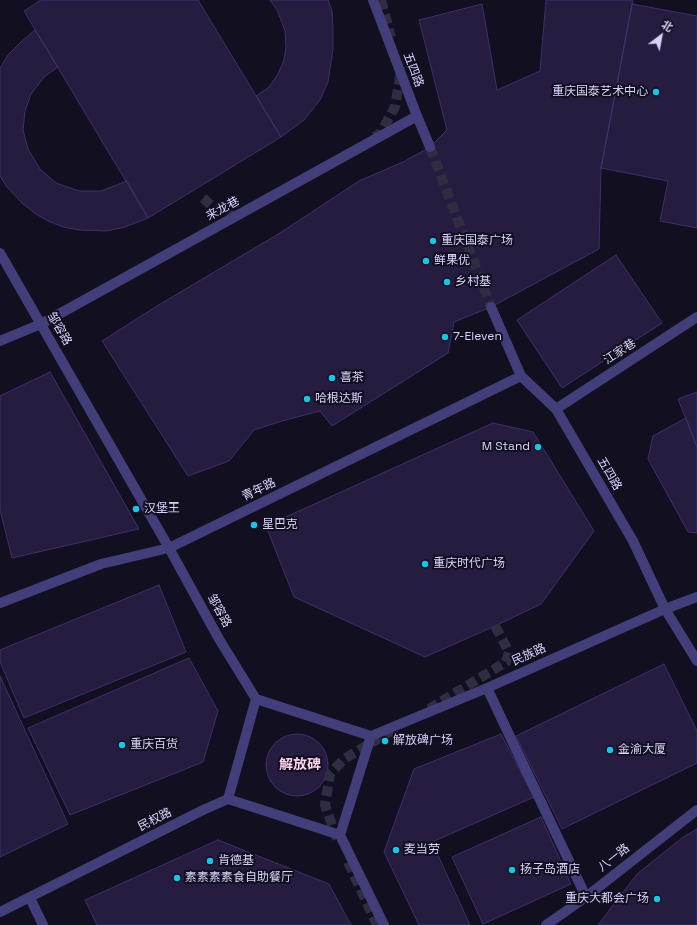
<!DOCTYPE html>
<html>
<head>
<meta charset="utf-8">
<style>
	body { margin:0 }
	#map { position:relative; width:697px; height:925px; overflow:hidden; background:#120f20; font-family:"Space Grotesk","Noto Sans SC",sans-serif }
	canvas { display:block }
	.north { position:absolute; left:641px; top:16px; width:40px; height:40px; -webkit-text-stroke:3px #120f20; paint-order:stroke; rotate:32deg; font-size:11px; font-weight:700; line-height:16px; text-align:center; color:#d8d1fb }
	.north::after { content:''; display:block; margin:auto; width:14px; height:18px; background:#d8d1fb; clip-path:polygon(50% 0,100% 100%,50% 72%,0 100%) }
</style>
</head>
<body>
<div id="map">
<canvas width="697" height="925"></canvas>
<div class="north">北</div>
</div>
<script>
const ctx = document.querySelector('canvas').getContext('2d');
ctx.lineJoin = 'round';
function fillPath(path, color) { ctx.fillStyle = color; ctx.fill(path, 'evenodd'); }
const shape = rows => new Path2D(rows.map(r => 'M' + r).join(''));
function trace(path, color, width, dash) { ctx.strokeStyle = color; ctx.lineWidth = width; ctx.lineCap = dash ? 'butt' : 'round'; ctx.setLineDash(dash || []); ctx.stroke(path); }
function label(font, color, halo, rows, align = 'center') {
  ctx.font = font + ' "Space Grotesk","Noto Sans SC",sans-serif'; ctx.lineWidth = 4; ctx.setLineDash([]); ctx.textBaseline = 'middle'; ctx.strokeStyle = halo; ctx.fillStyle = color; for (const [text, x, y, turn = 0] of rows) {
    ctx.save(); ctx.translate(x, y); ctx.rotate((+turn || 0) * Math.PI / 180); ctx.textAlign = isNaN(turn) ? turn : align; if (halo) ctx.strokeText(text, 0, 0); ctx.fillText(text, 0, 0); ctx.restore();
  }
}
const building = shape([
	[41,0,198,0,281,137,148,218,24,11,41,0],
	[270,0,328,0,332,11,333,27,333,49,328,82,320,100,304,120,281,137,256,96,269,87,278,74,284,60,286,47,285,31,281,20,277,10,270,0],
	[546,0,633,0,601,168,599,249,491,307,454,322,448,353,332,426,320,411,282,421,254,430,229,461,188,476,102,341,157,306,280,233,359,181,403,162,430,147,447,130,419,20,482,4,497,90,540,71,546,0],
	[632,4,697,16,697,228,660,221,668,181,601,168,632,4],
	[35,30,58,67,44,77,31,94,25,111,23,130,28,149,40,169,56,183,79,191,101,191,127,181,148,218,125,227,107,231,79,230,63,227,48,221,36,214,23,204,6,186,0,176,0,68,8,55,22,41,35,30],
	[616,255,662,323,562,388,517,320,616,255],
	[50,372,139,529,12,558,0,510,0,396,50,372],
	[697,392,697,447,678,399,697,392],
	[686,418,697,447,697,533,688,532,648,459,653,436,686,418],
	[493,423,533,432,594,531,541,604,495,626,425,657,294,597,266,526,493,423],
	[159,585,186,652,24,718,0,662,0,650,159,585],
	[189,658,218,711,203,762,70,815,28,728,189,658],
	[664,664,697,731,697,763,562,829,516,736,664,664],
	[0,676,68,824,0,857,0,676],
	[501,734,534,797,432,842,470,925,419,925,384,852,414,769,501,734],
	'266 765a31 31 0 1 1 62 0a31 31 0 1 1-62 0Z',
	[541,817,571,884,483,924,452,857,541,817],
	[697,829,697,925,598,925,637,874,682,838,697,829],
	[218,840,329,884,351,925,97,925,85,900,218,840]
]);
fillPath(building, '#251c3f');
trace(building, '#3e3169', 1);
trace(shape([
	[381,0,391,37],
	[374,137,380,134,395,107,401,71,400,69],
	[430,147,491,307],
	[203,198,214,208,227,215,235,216,241,214],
	[429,709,506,662,509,652,495,626],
	[337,839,325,805,330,774,344,759,395,729],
	[348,862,377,925]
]), '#302c41', 10, [10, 5]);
trace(shape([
	[373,0,417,116,430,147],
	[0,253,169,548,219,639,256,699,371,736],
	[491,307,521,376,556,409,633,541,665,609,697,661],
	[0,341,41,324,417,116],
	[556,409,697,317],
	[0,603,101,564,169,548,521,376],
	[487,688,586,897],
	[371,736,487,688,665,609,697,597],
	[371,736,340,835,384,925],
	[228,799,340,835],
	[30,898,43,925],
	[0,912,203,810,228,799,256,699],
	[546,925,586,897,697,810]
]), '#423e7a', 10);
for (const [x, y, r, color] of [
	[656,92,4,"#14c7e4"],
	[433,241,4,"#14c7e4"],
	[426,261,4,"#14c7e4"],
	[447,282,4,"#14c7e4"],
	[445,337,4,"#14c7e4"],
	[332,378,4,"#14c7e4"],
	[307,399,4,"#14c7e4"],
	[538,447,4,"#14c7e4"],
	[136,509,4,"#14c7e4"],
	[254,525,4,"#14c7e4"],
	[425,564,4,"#14c7e4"],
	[385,741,4,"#14c7e4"],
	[122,745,4,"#14c7e4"],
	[610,750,4,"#14c7e4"],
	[396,850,4,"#14c7e4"],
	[210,861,4,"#14c7e4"],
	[512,870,4,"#14c7e4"],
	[177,878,4,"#14c7e4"],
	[657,899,4,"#14c7e4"]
]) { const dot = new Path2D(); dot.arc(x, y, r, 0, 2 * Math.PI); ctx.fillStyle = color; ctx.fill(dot); trace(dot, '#120f20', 1.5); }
label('12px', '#d8d1fb', '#120f20', [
	["五四路",413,70,69],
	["来龙巷",223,209,-29],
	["邹容路",59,329,60],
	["江家巷",620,352,-33],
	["五四路",609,474,60],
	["青年路",259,490,-26],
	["邹容路",219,611,61],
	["民族路",529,655,-24],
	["民权路",155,820,-27],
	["八一路",614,858,-38]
]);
label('12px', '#d8d1fb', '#120f20', [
	["重庆国泰艺术中心",648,92,"right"],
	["重庆国泰广场",441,241],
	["鲜果优",434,261],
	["乡村基",455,282],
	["7-Eleven",453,337],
	["喜茶",340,378],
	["哈根达斯",315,399],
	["M Stand",530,447,"right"],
	["汉堡王",144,509],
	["星巴克",262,525],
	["重庆时代广场",433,564],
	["解放碑广场",393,741],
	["重庆百货",130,745],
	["金渝大厦",618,750],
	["麦当劳",404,850],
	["肯德基",218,861],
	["扬子岛酒店",520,870],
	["素素素素食自助餐厅",185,878],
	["重庆大都会广场",649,899,"right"]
], 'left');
label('bold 14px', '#fbd3eb', '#120f20', [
	["解放碑",300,765]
]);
</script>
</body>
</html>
